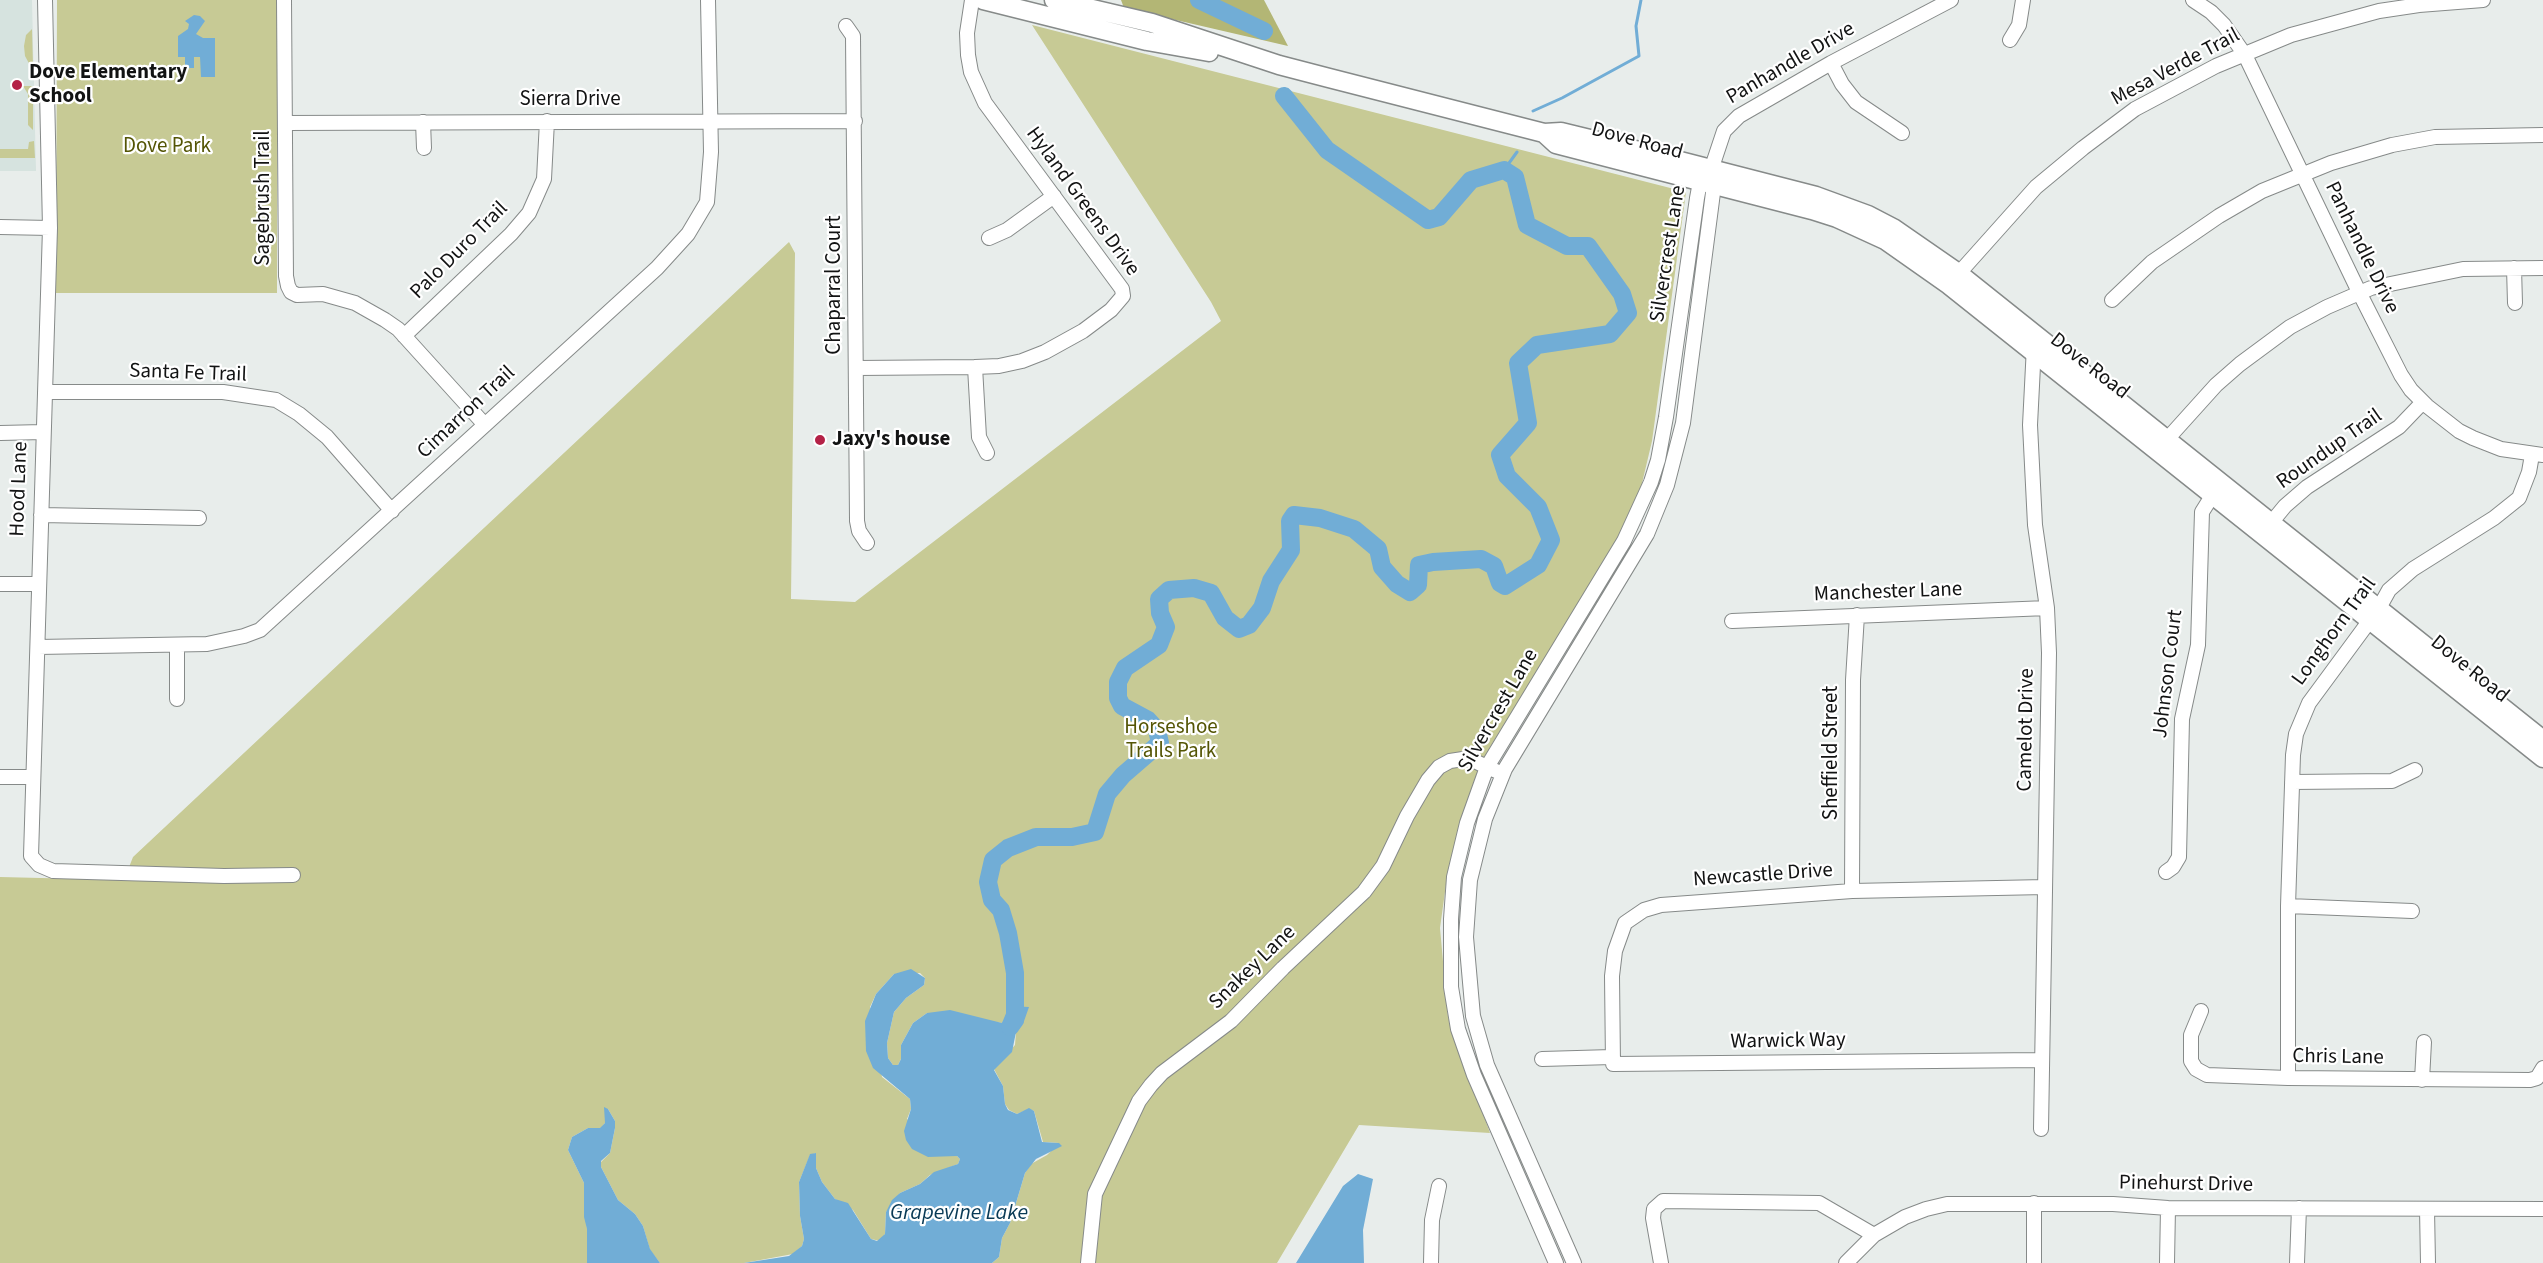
<!DOCTYPE html>
<html>
<head>
<meta charset="utf-8">
<style>
	body { margin:0 }
	canvas { display:block; background:#e8edeb }
</style>
</head>
<body>
<canvas width="2543" height="1263"></canvas>
<script>
const ctx = document.querySelector('canvas').getContext('2d');
ctx.lineJoin = 'round';
function fillPath(path, color) { ctx.fillStyle = color; ctx.fill(path, 'evenodd'); }
const shape = rows => new Path2D(rows.map(r => 'M' + r).join(''));
function trace(path, color, width, dash) { ctx.strokeStyle = color; ctx.lineWidth = width; ctx.lineCap = dash ? 'butt' : 'round'; ctx.setLineDash(dash || []); ctx.stroke(path); }
function label(font, color, halo, rows, align = 'center') {
  ctx.font = font + ' "Source Sans 3",sans-serif'; ctx.lineWidth = 4.5; ctx.setLineDash([]); ctx.textBaseline = 'middle'; ctx.strokeStyle = halo; ctx.fillStyle = color; for (const [text, x, y, turn = 0] of rows) {
    ctx.save(); ctx.translate(x, y); ctx.rotate((+turn || 0) * Math.PI / 180); ctx.textAlign = isNaN(turn) ? turn : align; if (halo) ctx.strokeText(text, 0, 0); ctx.fillText(text, 0, 0); ctx.restore();
  }
}
fillPath(shape([
	[0,0,32,0,36,171,0,171]
]), '#d6e3df');
fillPath(shape([
	[57,0,277,0,277,293,56,293],
	[1032,25,1686,192,1652,441,1639,496,1606,559,1490,747,1468,799,1448,870,1440,928,1448,1017,1490,1133,1359,1125,1277,1263,992,1263,999,1257,1002,1238,1010,1223,1025,1173,1031,1164,1047,1155,1059,1143,1043,1142,1034,1111,1029,1109,1017,1114,1009,1110,1005,1104,1003,1086,994,1069,1015,1045,1016,1032,1023,1024,1005,1018,1002,1023,927,1013,913,1023,901,1045,901,1059,898,1065,893,1065,888,1058,887,1043,894,1012,906,998,924,985,925,978,920,973,894,974,876,994,870,1007,882,1077,910,1099,911,1109,907,1119,948,1156,957,1156,960,1159,958,1164,930,1175,920,1184,900,1193,886,1212,885,1234,880,1241,871,1239,853,1210,835,1199,822,1182,816,1168,816,1153,810,1155,799,1182,800,1216,804,1239,802,1246,793,1254,744,1263,660,1263,650,1250,643,1226,635,1214,618,1200,601,1167,601,1162,610,1153,615,1128,615,1121,608,1109,605,1123,601,1128,588,1128,572,1137,568,1150,584,1183,587,1229,587,1263,0,1263,0,877,124,880,133,857,789,242,795,253,791,599,855,602,1221,321,1211,302],
	[32,29,33,66,31,67,25,56,24,46,26,35],
	[23,86,33,86,33,130,28,125,28,94],
	[34,141,35,158,0,158,0,149,28,149,29,142]
]), '#c7ca95');
fillPath(shape([
	[1121,0,1264,0,1288,46,1124,8]
]), '#b3b675');
fillPath(shape([
	[194,15,200,16,205,21,196,34,203,38,215,38,215,77,201,77,200,57,194,57,194,68,185,68,185,57,178,57,178,36,188,29,189,24,185,21],
	[911,969,925,978,924,985,906,998,894,1012,887,1043,888,1058,893,1065,898,1065,901,1059,901,1045,913,1023,927,1013,950,1010,1002,1023,1009,1006,1029,1007,1023,1024,1016,1032,1012,1052,994,1070,1003,1086,1005,1104,1008,1110,1017,1114,1029,1108,1034,1111,1042,1142,1059,1143,1062,1146,1036,1159,1025,1173,1010,1223,1002,1238,999,1257,992,1263,744,1263,789,1256,802,1246,804,1239,800,1216,799,1182,810,1154,816,1153,816,1168,822,1182,835,1199,848,1203,871,1239,877,1241,885,1234,886,1212,892,1200,900,1193,920,1184,934,1172,958,1164,960,1159,957,1156,928,1157,912,1149,906,1140,904,1131,911,1109,910,1099,873,1068,866,1051,865,1021,876,994,894,974],
	[604,1107,608,1109,615,1121,615,1128,610,1153,601,1161,601,1167,618,1200,635,1214,643,1226,650,1249,660,1263,587,1263,587,1229,584,1217,584,1183,568,1150,572,1137,588,1128,600,1128,605,1123],
	[1358,1174,1373,1179,1363,1230,1364,1263,1296,1263,1343,1186]
]), '#71add6');
trace(shape([
	[1533,111,1562,98,1639,56,1636,26,1641,0],
	[1504,170,1517,152]
]), '#71add6', 3);
trace(shape([
	[1199,0,1264,31],
	[1010,1027,1015,1020,1015,973,1008,933,1001,910,992,900,988,882,993,860,1008,848,1036,837,1072,837,1095,832,1107,794,1123,775,1160,743,1157,730,1148,720,1122,706,1118,698,1118,682,1125,668,1159,645,1166,627,1160,613,1159,599,1169,590,1194,588,1211,593,1225,618,1239,629,1249,625,1262,608,1271,581,1291,550,1290,521,1294,515,1320,518,1354,529,1378,549,1382,567,1397,584,1410,592,1418,585,1419,565,1433,562,1481,559,1494,566,1500,583,1505,586,1538,565,1551,540,1538,507,1507,476,1500,455,1528,423,1518,363,1537,345,1610,334,1628,313,1622,294,1588,246,1567,246,1527,225,1515,177,1504,170,1471,180,1439,217,1428,220,1327,150,1284,96]
]), '#71add6', 18);
const minor = shape([
	[45,0,50,228,31,856,39,865,53,871,224,876,293,875],
	[284,0,286,276,288,286,291,292,297,295,323,294,355,303,385,320,398,329,485,425],
	[2193,0,2211,12,2224,25,2245,55,2359,292,2401,375,2411,390,2427,406,2459,431,2473,438,2501,449,2543,455],
	[846,26,853,36,857,521,859,531,867,543],
	[2010,40,2019,25,2023,0],
	[1831,63,1842,84,1856,102,1902,133],
	[423,122,424,148],
	[285,123,855,121],
	[0,227,50,228],
	[989,238,1007,230,1054,196],
	[2514,268,2515,303],
	[1952,281,2036,187,2083,148,2135,109,2216,66,2291,35,2379,11,2419,5,2483,0],
	[2112,300,2152,262,2219,216,2262,191,2331,163,2392,145,2435,137,2543,135],
	[404,336,511,234,529,213,544,179,547,121],
	[2034,346,2030,425,2035,525,2047,608,2049,653,2041,1129],
	[975,367,979,437,987,453],
	[857,368,975,367,999,366,1022,361,1045,352,1083,331,1111,310,1123,296,1122,289,985,103,971,72,968,55,967,33,972,0],
	[45,392,223,392,276,400,299,414,327,437,392,511],
	[0,433,43,432],
	[2161,446,2216,385,2240,364,2290,327,2327,307,2371,288,2463,269,2543,268],
	[41,515,199,518],
	[2266,529,2285,506,2307,487,2399,427,2423,402],
	[0,584,37,584],
	[1732,621,2047,608],
	[177,645,177,699],
	[38,647,207,644,244,636,260,630,657,268,688,234,707,202,711,152,708,0],
	[0,777,33,777],
	[2292,782,2392,781,2415,770],
	[2166,872,2173,867,2179,857,2182,719,2198,645,2202,512,2217,488],
	[1852,891,1853,680,1857,615],
	[2288,906,2412,911],
	[2201,1011,2191,1035,2191,1061,2196,1069,2207,1075,2288,1078,2530,1080,2537,1078,2543,1068],
	[1542,1059,1612,1057],
	[2041,1060,1613,1064,1612,976,1615,951,1625,923,1644,910,1661,905,1852,891,2045,887],
	[2288,1078,2288,906,2293,755,2296,734,2309,703,2379,608,2389,590,2413,569,2494,518,2519,498,2529,472,2532,455],
	[2422,1080,2424,1042],
	[2034,1203,2034,1263],
	[2427,1209,2428,1263],
	[1088,1263,1095,1194,1139,1101,1151,1085,1162,1073,1231,1021,1283,968,1364,892,1383,866,1407,816,1428,780,1439,767,1450,761,1463,759,1472,760,1496,771],
	[1431,1263,1432,1220,1439,1186],
	[1556,1263,1474,1075,1458,1029,1451,987,1451,919,1454,877,1467,823,1487,767,1624,541,1651,482,1658,460,1666,417,1697,198,1700,182,1706,176],
	[1574,1263,1487,1065,1473,1016,1466,937,1470,880,1485,819,1505,769,1647,534,1667,485,1683,423,1714,185,1711,170,1724,131,1739,116,1831,63,1951,0],
	[1661,1263,1653,1218,1654,1209,1663,1201,1819,1203,1874,1235],
	[1846,1263,1874,1235,1905,1217,1926,1209,1947,1204,2113,1204,2168,1208,2543,1209],
	[2167,1263,2168,1208],
	[2297,1263,2299,1208]
]);
const major = shape([
	[983,0,1147,41,1209,52],
	[1054,0,1152,23,1279,65,1329,78,1544,133,1561,132,1676,160,1816,196,1868,215,1893,228,1958,273,2543,740],
	[1544,133,1556,144,1812,210,1837,218,1885,240,1949,285,2543,758]
]);
trace(minor, '#868a89', 16);
trace(major, '#868a89', 21);
trace(minor, '#fff', 14);
trace(major, '#fff', 18);
for (const [x, y, r, color] of [
	[17,85,6,"#b42146"],
	[820,440,6,"#b42146"]
]) { const dot = new Path2D(); dot.arc(x, y, r, 0, 2 * Math.PI); ctx.fillStyle = color; ctx.fill(dot); trace(dot, '#fff', 2); }
label('21px', '#121313', '#fff', [
	["Panhandle Drive",1791,64,-30],
	["Mesa Verde Trail",2176,68,-28],
	["Sierra Drive",570,100],
	["Dove Road",1637,142,15],
	["Sagebrush Trail",264,198,-90],
	["Hyland Greens Drive",1082,202,54],
	["Panhandle Drive",2361,248,64],
	["Palo Duro Trail",460,251,-45],
	["Silvercrest Lane",1669,254,-81],
	["Chaparral Court",835,285,-90],
	["Dove Road",2089,367,38],
	["Santa Fe Trail",188,374,2],
	["Cimarron Trail",467,413,-43],
	["Roundup Trail",2330,450,-35],
	["Hood Lane",20,489,-88],
	["Manchester Lane",1888,593,-2],
	["Longhorn Trail",2335,632,-54],
	["Dove Road",2469,670,39],
	["Johnson Court",2169,674,-83],
	["Silvercrest Lane",1499,711,-60],
	["Camelot Drive",2027,730,-89],
	["Sheffield Street",1832,753,-90],
	["Newcastle Drive",1763,876,-4],
	["Snakey Lane",1253,968,-44],
	["Warwick Way",1788,1042,-1],
	["Chris Lane",2338,1058,1],
	["Pinehurst Drive",2186,1185,1]
]);
label('bold 21px', '#121313', '#fff', [
	["Dove Elementary",29,73],
	["School",29,97],
	["Jaxy's house",832,440]
], 'left');
label('21px', '#545505', '#fff', [
	["Dove Park",167,147],
	["Horseshoe",1171,728],
	["Trails Park",1171,752]
]);
label('italic 22px', '#093a56', '#fff', [
	["Grapevine Lake",959,1214]
]);
</script>
</body>
</html>
